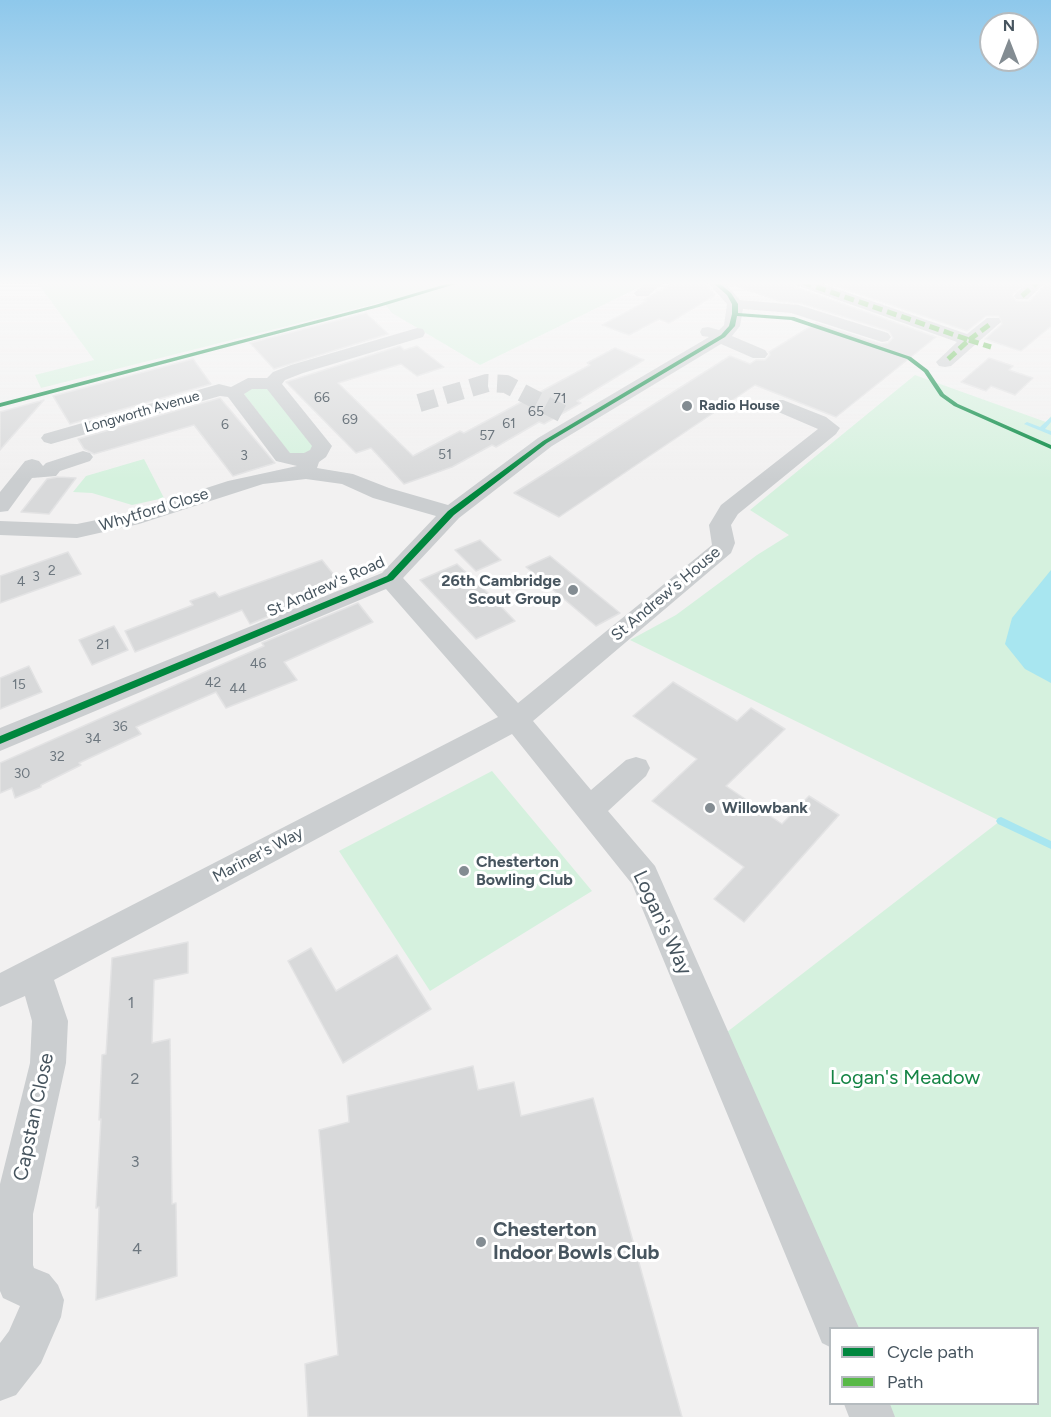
<!DOCTYPE html>
<html>
<head>
<meta charset="utf-8">
<style>
	body { margin:0 }
	#map { position:relative; width:1051px; height:1417px; overflow:hidden; background:#f2f1f1; font-family:Figtree,sans-serif }
	canvas { display:block }
	.legend { position:absolute; left:829px; top:1327px; width:210px; height:78px; box-sizing:border-box; background:#fff; border:2px solid #b5bbbf; margin:0; padding:8px 10px; list-style:none; font-size:18px; color:#47555f }
	.legend li { display:flex; align-items:center; gap:12px; height:30px }
	.legend b { width:30px; border:2px solid #b5bbbf }
	.north { position:absolute; left:979px; top:12px; width:60px; height:60px; box-sizing:border-box; background:#fff; border:2px solid #b5bbbf; border-radius:50%; rotate:0deg; font-size:16px; font-weight:700; line-height:24px; text-align:center; color:#47555f }
	.north::after { content:''; display:block; margin:auto; width:21px; height:27px; background:#838c92; clip-path:polygon(50% 0,100% 100%,50% 72%,0 100%) }
</style>
</head>
<body>
<div id="map">
<canvas width="1051" height="1417"></canvas>
<ul class="legend">
<li><b style="height:8px;background:#00873e"></b>Cycle path</li>
<li><b style="height:8px;background:#58b947"></b>Path</li>
</ul>
<div class="north">N</div>
</div>
<script>
const ctx = document.querySelector('canvas').getContext('2d');
ctx.lineJoin = 'round';
function fillPath(path, color) { ctx.fillStyle = color; ctx.fill(path, 'evenodd'); }
const shape = rows => new Path2D(rows.map(r => 'M' + r).join(''));
function trace(path, color, width, dash) { ctx.strokeStyle = color; ctx.lineWidth = width; ctx.lineCap = dash ? 'butt' : 'round'; ctx.setLineDash(dash || []); ctx.stroke(path); }
function label(font, color, halo, rows, align = 'center') {
  ctx.font = font + ' Figtree,sans-serif'; ctx.lineWidth = 6; ctx.setLineDash([]); ctx.textBaseline = 'middle'; ctx.strokeStyle = halo; ctx.fillStyle = color; for (const [text, x, y, turn = 0] of rows) {
    ctx.save(); ctx.translate(x, y); ctx.rotate((+turn || 0) * Math.PI / 180); ctx.textAlign = isNaN(turn) ? turn : align; if (halo) ctx.strokeText(text, 0, 0); ctx.fillText(text, 0, 0); ctx.restore();
  }
}
fillPath(shape([
	[37,282,650,282,480,365,392,313,383,302,41,388,35,375,94,360],
	[915,375,1046,422,1051,416,1051,1417,892,1417,886,1404,1038,1404,1038,1328,854,1328,727,1032,1000,821,630,640,676,615,757,555,789,535,750,510],
	[268,387,313,446,310,451,302,454,289,453,244,394,248,388],
	[144,459,164,498,132,505,92,493,73,492,86,476],
	[492,771,592,891,430,991,339,851]
]), '#d5f1de');
fillPath(shape([
	[1051,570,1051,683,1025,669,1005,644,1012,618]
]), '#a8e6f0');
fillPath(shape([
	[1051,417,1051,422,1045,429,1051,431,1051,435,1024,424,1027,422,1040,427,1051,417],
	[1001,817,1051,841,1051,849,998,824,996,821,998,818,1001,817]
]), '#a8e6f0');
const building = shape([
	[676,282,705,282,715,295,669,323,659,319,629,335,602,325,647,301,643,300,676,282],
	[727,282,792,282,795,287,936,337,836,417,755,385,559,517,514,493,730,356,750,364,756,360,765,360,770,355,769,352,816,323,881,344,888,343,893,338,889,331,800,303,779,301,734,285,734,283,730,286,727,282],
	[824,282,1026,282,1012,295,1016,301,1030,301,1048,282,1051,282,1051,326,1021,351,985,339,1002,324,999,316,986,316,967,331,824,282],
	[366,313,388,334,274,369,250,343,366,313],
	[400,346,404,350,417,346,444,367,417,376,401,364,338,383,413,456,460,431,464,433,590,365,587,363,615,348,644,360,577,401,581,403,544,424,539,422,496,447,492,445,452,467,404,484,371,448,356,453,286,382,400,346],
	[989,358,1013,366,1009,370,1033,378,1015,395,991,386,986,391,961,382,989,358],
	[193,359,211,384,70,424,53,396,193,359],
	[220,398,275,463,233,476,194,425,94,454,84,449,78,439,220,398],
	[44,400,0,450,0,412,44,400],
	[58,477,76,478,49,514,21,512,47,479,58,477],
	[480,540,501,560,476,571,455,550,480,540],
	[68,552,81,574,0,603,0,576,68,552],
	[550,556,620,613,596,626,526,567,550,556],
	[322,560,338,580,313,598,250,624,242,610,135,652,125,631,193,605,190,601,215,592,219,597,322,560],
	[457,564,487,592,515,621,476,639,420,580,457,564],
	[358,603,373,622,284,662,297,680,226,708,216,692,136,727,141,734,79,763,81,765,41,785,41,787,15,798,12,788,0,793,0,763,241,656,264,646,262,643,358,603],
	[114,626,128,650,92,665,79,640,114,626],
	[29,666,42,692,0,709,0,678,29,666],
	[673,682,737,721,751,708,785,729,726,786,782,824,809,796,839,815,744,922,714,899,744,867,652,801,697,759,633,716,673,682],
	[188,942,188,973,154,980,152,1043,170,1039,172,1204,176,1203,177,1276,96,1300,99,1207,96,1208,101,1119,99,1120,102,1055,106,1054,112,958,188,942],
	[311,948,336,991,397,955,431,1009,343,1063,288,961,311,948],
	[473,1066,478,1090,514,1082,521,1116,593,1098,682,1417,308,1417,305,1364,338,1355,319,1130,349,1122,347,1096,473,1066]
]);
fillPath(building, '#d8d9da');
trace(building, '#e3e3e4', 1.5);
trace(shape([
	[419,403,487,383,506,384,563,414]
]), '#c7cacc', 18, [18, 9]);
fillPath(shape([
	[646,282,664,282,648,296,636,296,634,293,646,282],
	[707,282,724,282,740,300,799,305,888,333,891,337,888,341,882,342,791,313,743,309,740,326,732,336,765,350,768,354,765,358,753,358,721,344,552,446,459,518,403,578,518,703,712,545,709,525,721,505,818,429,769,408,767,404,769,400,783,400,826,417,840,428,836,434,738,514,731,525,735,543,731,553,533,721,591,790,626,760,636,757,646,760,650,768,646,776,608,811,655,866,859,1328,830,1328,830,1347,822,1343,632,884,512,734,54,980,68,1021,66,1063,33,1214,33,1265,34,1268,49,1274,58,1285,64,1300,61,1317,41,1363,16,1395,0,1401,0,1343,9,1331,20,1306,3,1298,0,1291,0,1184,30,1063,32,1021,25,996,0,1007,0,973,498,717,386,589,0,751,0,728,382,573,436,516,373,498,342,484,306,479,263,484,139,524,77,538,0,535,0,521,77,524,126,514,228,481,297,466,276,461,228,397,220,396,51,444,44,442,41,438,44,434,219,384,231,387,248,378,267,378,273,372,291,365,417,328,423,329,425,333,423,337,303,373,285,380,282,384,332,446,326,457,319,462,317,468,353,474,389,488,448,505,538,438,709,337,702,336,700,332,702,328,708,327,719,330,724,325,727,304,707,282],
	[252,389,267,389,312,446,310,450,304,453,290,453,244,394,252,389],
	[794,282,817,282,967,334,987,318,999,318,1001,322,951,366,945,367,939,366,936,362,957,342,796,285,794,282],
	[1029,282,1046,282,1028,299,1016,299,1014,296,1016,293,1029,282],
	[83,451,90,453,93,457,90,461,60,471,56,476,32,478,8,511,0,512,0,492,25,461,32,459,39,461,43,466,46,463,83,451],
	[844,1404,890,1404,895,1417,849,1417,844,1404]
]), '#cbced0');
trace(shape([
	[802,282,969,340,945,362],
	[1022,296,1038,282],
	[969,340,993,322],
	[969,340,991,347]
]), '#58b947', 5, [10, 5]);
fillPath(shape([
	[453,282,462,282,379,307,0,407,0,403,375,305,453,282],
	[712,282,718,282,731,293,738,304,738,313,794,317,911,357,928,370,944,394,958,404,1051,445,1051,449,954,406,940,396,924,372,907,359,791,320,737,316,735,326,725,337,547,443,454,515,393,580,0,744,0,736,387,576,448,511,543,441,721,335,729,326,732,314,732,304,727,295,712,282]
]), '#00873e');
const sky = ctx.createLinearGradient(0, 0, 0, 480);
sky.addColorStop(0, '#8ec8eb');
sky.addColorStop(0.59, '#f9f9f9');
sky.addColorStop(1, '#f9f9f900');
ctx.fillStyle = sky;
ctx.fillRect(0, 0, 1051, 480);
for (const [x, y, r, color] of [
	[687,406,6,"#838c92"],
	[573,590,6,"#838c92"],
	[710,808,6,"#838c92"],
	[464,871,6,"#838c92"],
	[481,1242,6,"#838c92"]
]) { const dot = new Path2D(); dot.arc(x, y, r, 0, 2 * Math.PI); ctx.fillStyle = color; ctx.fill(dot); trace(dot, '#fff', 2); }
label('14px', '#6d777f', null, [
	["66",322,398],
	["71",560,399],
	["65",536,412],
	["69",350,420],
	["61",509,424],
	["6",225,425],
	["57",487,436],
	["51",445,455],
	["3",244,456],
	["2",52,571],
	["3",36,577],
	["4",21,582],
	["21",103,645],
	["46",258,664],
	["42",213,683],
	["15",19,685],
	["44",238,689],
	["36",120,727],
	["34",93,739],
	["32",57,757],
	["30",22,774]
]);
label('bold 14px', '#47555f', '#fff', [
	["Radio House",699,406]
], 'left');
label('14px', '#47555f', '#fff', [
	["Longworth Avenue",142,412,-16]
]);
label('16px', '#47555f', '#fff', [
	["Whytford Close",154,510,-17],
	["St Andrew's Road",326,587,-24],
	["St Andrew's House",666,594,-40],
	["Mariner's Way",258,855,-28]
]);
label('bold 16px', '#47555f', '#fff', [
	["26th Cambridge",561,581,"right"],
	["Scout Group",561,599,"right"],
	["Willowbank",722,808],
	["Chesterton",476,862],
	["Bowling Club",476,880]
], 'left');
label('16px', '#6d777f', null, [
	["1",131,1003],
	["2",135,1079],
	["3",135,1162],
	["4",137,1249]
]);
label('20px', '#47555f', '#fff', [
	["Logan's Way",662,923,65],
	["Capstan Close",34,1117,-78]
]);
label('20px', '#148444', '#fff', [
	["Logan's Meadow",905,1078]
]);
label('bold 20px', '#47555f', '#fff', [
	["Chesterton",493,1230],
	["Indoor Bowls Club",493,1253]
], 'left');
</script>
</body>
</html>
